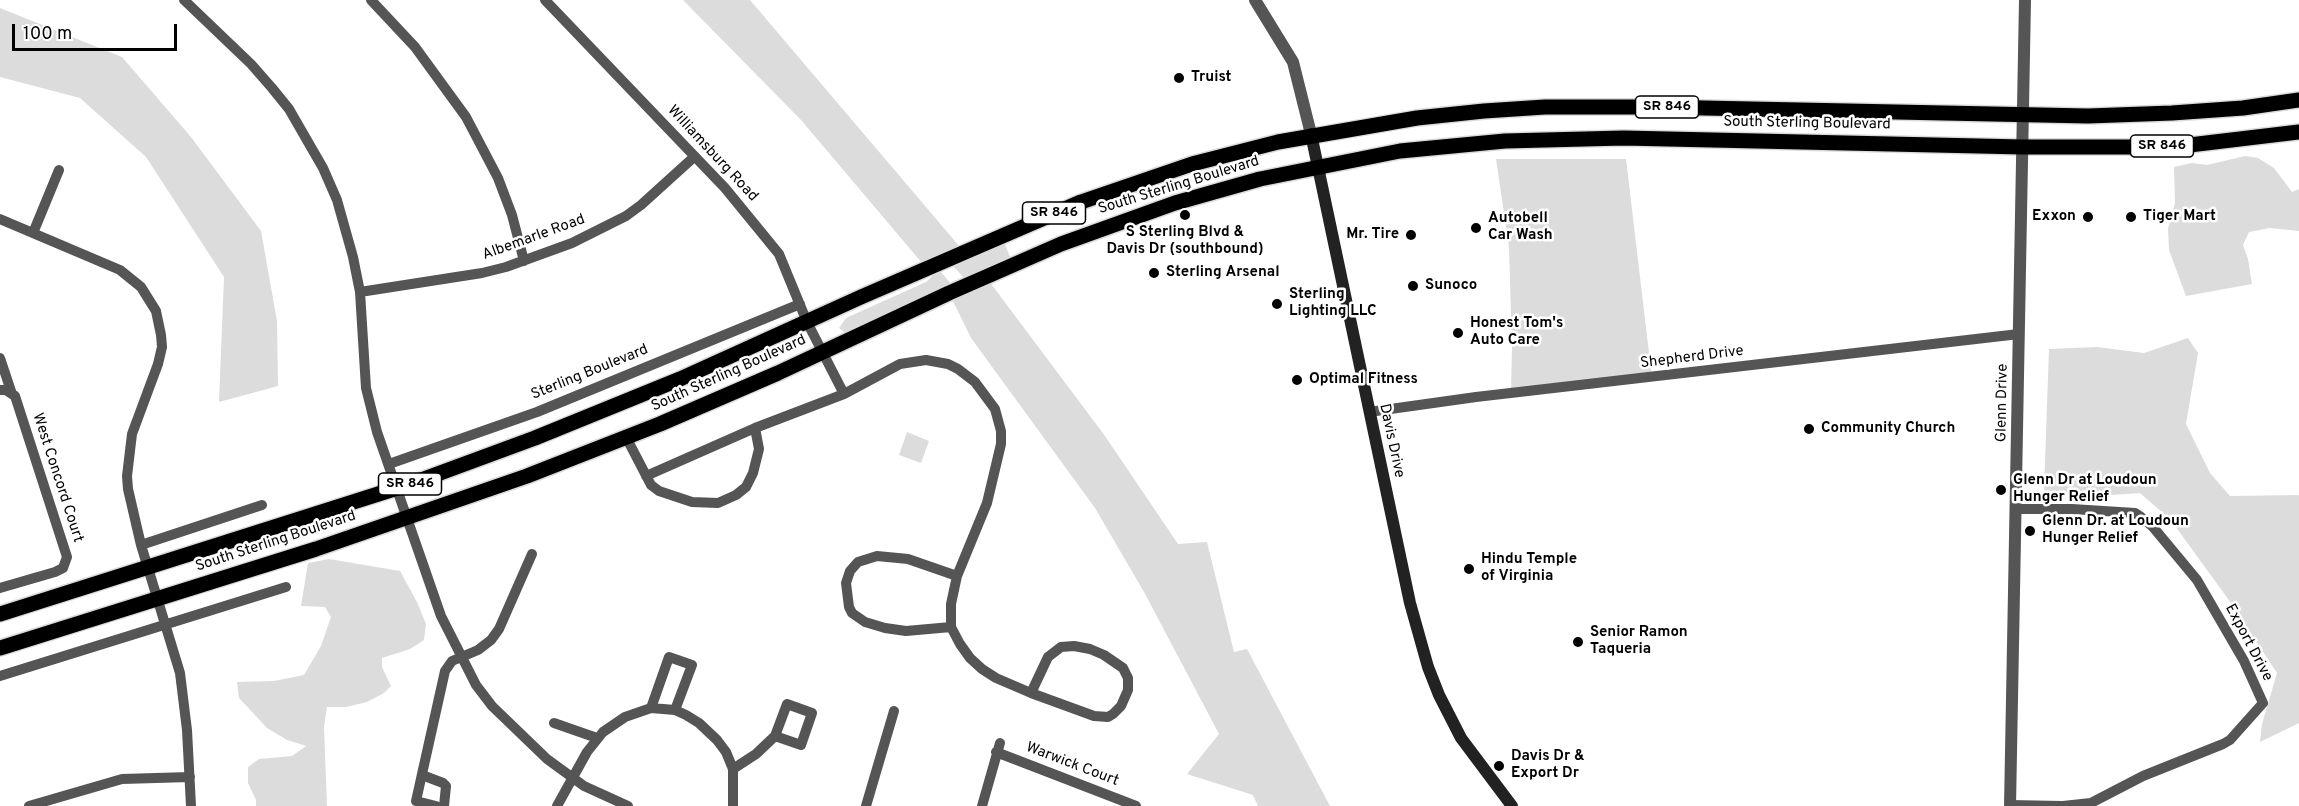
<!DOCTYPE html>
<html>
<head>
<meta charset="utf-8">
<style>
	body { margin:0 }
	#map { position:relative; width:2299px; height:806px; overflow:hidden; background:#fff; font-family:Overpass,sans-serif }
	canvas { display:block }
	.scale { position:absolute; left:12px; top:24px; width:165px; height:27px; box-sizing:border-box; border:3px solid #000; border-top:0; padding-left:8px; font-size:18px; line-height:21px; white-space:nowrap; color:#000; -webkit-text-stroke:4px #fff; paint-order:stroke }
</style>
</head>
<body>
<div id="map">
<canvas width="2299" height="806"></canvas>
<div class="scale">100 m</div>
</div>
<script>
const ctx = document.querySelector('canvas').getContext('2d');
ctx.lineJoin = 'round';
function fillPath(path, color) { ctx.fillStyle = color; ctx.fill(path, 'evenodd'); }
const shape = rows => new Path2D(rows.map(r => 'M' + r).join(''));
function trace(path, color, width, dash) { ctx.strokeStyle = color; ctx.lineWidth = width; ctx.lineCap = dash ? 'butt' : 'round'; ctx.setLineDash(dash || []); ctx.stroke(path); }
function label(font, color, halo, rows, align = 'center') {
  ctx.font = font + ' Overpass,sans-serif'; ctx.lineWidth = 5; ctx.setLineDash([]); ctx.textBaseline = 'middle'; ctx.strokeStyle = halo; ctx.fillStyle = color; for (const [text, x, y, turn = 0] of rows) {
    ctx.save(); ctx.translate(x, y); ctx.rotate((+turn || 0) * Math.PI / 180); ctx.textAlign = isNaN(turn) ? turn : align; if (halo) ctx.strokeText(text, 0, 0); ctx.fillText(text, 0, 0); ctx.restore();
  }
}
fillPath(shape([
	[683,0,750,0,960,247,922,263,801,120],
	[0,8,122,57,191,137,261,231,277,321,278,386,219,402,224,277,146,157,80,98,0,77],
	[2245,156,2258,158,2274,168,2292,192,2299,189,2299,231,2270,228,2249,232,2243,245,2248,259,2252,284,2186,296,2169,250,2168,228,2175,203,2174,167,2192,163,2207,165],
	[1496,159,1626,159,1652,378,1511,393,1512,348,1509,247],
	[1004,242,1011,259,966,280,952,265],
	[939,270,952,285,852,331,844,332,839,328,846,318,926,282],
	[986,277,1105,436,1178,544,1207,542,1234,652,1247,649,1330,806,1258,806,1253,795,1187,774,1219,734,1144,592,1095,508,971,338,949,293],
	[2188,338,2198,353,2186,424,2210,473,2230,496,2298,495,2299,496,2299,723,2260,742,2262,724,2277,673,2231,603,2170,519,2140,493,2083,497,2044,490,2049,349,2097,347,2144,353],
	[907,432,929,441,921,463,899,455],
	[329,559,400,571,417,602,426,624,424,640,410,649,382,658,382,667,391,686,384,693,367,702,346,707,327,707,324,727,327,806,256,806,256,800,248,783,248,767,259,759,292,756,306,746,287,740,267,728,239,698,237,682,274,681,304,675,321,646,331,617,325,607,301,606,308,563]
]), '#dcdcdc');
const primary = shape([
	[0,614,413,483,535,438,680,379,861,297,1081,202,1192,164,1278,142,1417,118,1484,111,1545,107,1656,107,2088,116,2172,113,2243,108,2299,100],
	[0,648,316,549,527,476,660,424,778,373,949,293,1061,244,1175,203,1260,179,1400,151,1505,141,1624,138,2023,147,2130,147,2181,146,2299,132]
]);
trace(primary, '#dbdbdb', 18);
trace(shape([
	[184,0,251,64,272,88,289,109,323,168,337,200,353,257,360,292,366,388,377,432,441,616,476,685,492,706,547,759,584,786,628,806],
	[371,0,415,47,466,117,498,178,512,215,524,261],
	[545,0,725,188,779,254,807,322,844,394],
	[0,219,120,270,141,287,156,311,161,335,162,347,158,364,132,434,127,476,128,489,141,545,180,673,187,730,191,806],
	[33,233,59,170],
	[360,292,482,273,506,267,572,243,626,216,641,205,694,157],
	[0,358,12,394],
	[0,390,6,390,15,396,67,557,63,568,55,572,0,588],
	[1369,412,1476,397,2019,334],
	[626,437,651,485,659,491,692,502,718,503,736,495,746,487,753,473,759,449,755,428],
	[389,464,537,412,800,304],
	[646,476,755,428,844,394,900,364,926,360,948,364,958,369,975,382,995,409,1001,431,1001,444,987,503,957,576,951,604,951,627,960,644,970,658,982,669,996,678,1031,693],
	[2017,509,2072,509,2135,513,2141,517,2153,527,2197,580,2244,661,2263,703,2230,740,2223,744,2143,776,2091,803,2063,806],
	[141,545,262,505],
	[951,627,906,631,885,628,865,622,852,613,849,607,846,583,850,571,858,562,877,556,908,559,957,576],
	[1074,646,1090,649,1104,655,1123,668,1128,678,1128,690,1121,706,1113,714,1108,717,1094,716,1031,693,1048,657,1061,647,1074,646],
	[0,676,286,587],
	[787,704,812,713,801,745,775,736,787,704],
	[651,708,669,657,692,665,675,710],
	[554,723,597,738],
	[996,752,1136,806],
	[733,769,756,754,775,736],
	[422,775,443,783,446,786,444,806],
	[2010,805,2062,806],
	[29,806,122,779,190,777],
	[436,806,416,801,445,671,452,661,478,650,491,640,499,629,532,554],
	[557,806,587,752,603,732,625,717,651,708,675,710,686,715,699,723,717,740,726,752,733,769,733,806],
	[866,806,894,711],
	[982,806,1000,743]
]), '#555', 10);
trace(shape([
	[1255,0,1293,62,1311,134],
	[2010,806,2025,0]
]), '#555', 12);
trace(shape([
	[1311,134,1410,603,1428,667,1439,695,1461,738,1512,806]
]), '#222', 12);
trace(primary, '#000', 15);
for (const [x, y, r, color] of [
	[1179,78,6,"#000"],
	[1185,215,6,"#000"],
	[2088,217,6,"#000"],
	[2131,217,6,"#000"],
	[1476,228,6,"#000"],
	[1411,235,6,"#000"],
	[1154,273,6,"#000"],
	[1413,286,6,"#000"],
	[1277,304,6,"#000"],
	[1458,333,6,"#000"],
	[1297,380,6,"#000"],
	[1809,429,6,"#000"],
	[2001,490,6,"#000"],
	[2030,531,6,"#000"],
	[1469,569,6,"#000"],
	[1578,642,6,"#000"],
	[1499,766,6,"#000"]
]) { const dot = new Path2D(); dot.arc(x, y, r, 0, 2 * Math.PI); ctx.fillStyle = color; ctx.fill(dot); trace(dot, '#fff', 2); }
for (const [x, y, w] of [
	[1667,107,63],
	[2162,146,63],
	[1054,213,63],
	[410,484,63]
]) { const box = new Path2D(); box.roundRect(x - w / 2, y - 11, w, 22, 4.5); ctx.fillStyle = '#fff'; ctx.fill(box); trace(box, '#000', 1.5); }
label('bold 14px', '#000', null, [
	["SR 846",1667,107],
	["SR 846",2162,146],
	["SR 846",1054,213],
	["SR 846",410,484]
]);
label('bold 15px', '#000', '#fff', [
	["Truist",1191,78],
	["Exxon",2076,217,"right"],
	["Tiger Mart",2143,217],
	["Autobell",1488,219],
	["Car Wash",1488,236],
	["S Sterling Blvd &",1185,233,"center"],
	["Davis Dr (southbound)",1185,250,"center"],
	["Mr. Tire",1399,235,"right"],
	["Sterling Arsenal",1166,273],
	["Sunoco",1425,286],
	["Sterling",1289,295],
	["Lighting LLC",1289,312],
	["Honest Tom's",1470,324],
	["Auto Care",1470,341],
	["Optimal Fitness",1309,380],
	["Community Church",1821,429],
	["Glenn Dr at Loudoun",2013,481],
	["Hunger Relief",2013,498],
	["Glenn Dr. at Loudoun",2042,522],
	["Hunger Relief",2042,539],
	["Hindu Temple",1481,560],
	["of Virginia",1481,577],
	["Senior Ramon",1590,633],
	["Taqueria",1590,650],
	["Davis Dr &",1511,757],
	["Export Dr",1511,774]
], 'left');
label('15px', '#000', '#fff', [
	["South Sterling Boulevard",1807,124,1],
	["Williamsburg Road",712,154,47],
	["South Sterling Boulevard",1179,186,-17],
	["Albemarle Road",534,238,-20],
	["Shepherd Drive",1692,358,-7],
	["Sterling Boulevard",590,373,-22],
	["South Sterling Boulevard",729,374,-24],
	["Glenn Drive",2003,403,-89],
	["Davis Drive",1391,441,78],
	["West Concord Court",57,478,72],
	["South Sterling Boulevard",276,542,-18],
	["Export Drive",2248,643,62],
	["Warwick Court",1072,765,21]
]);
</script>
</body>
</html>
